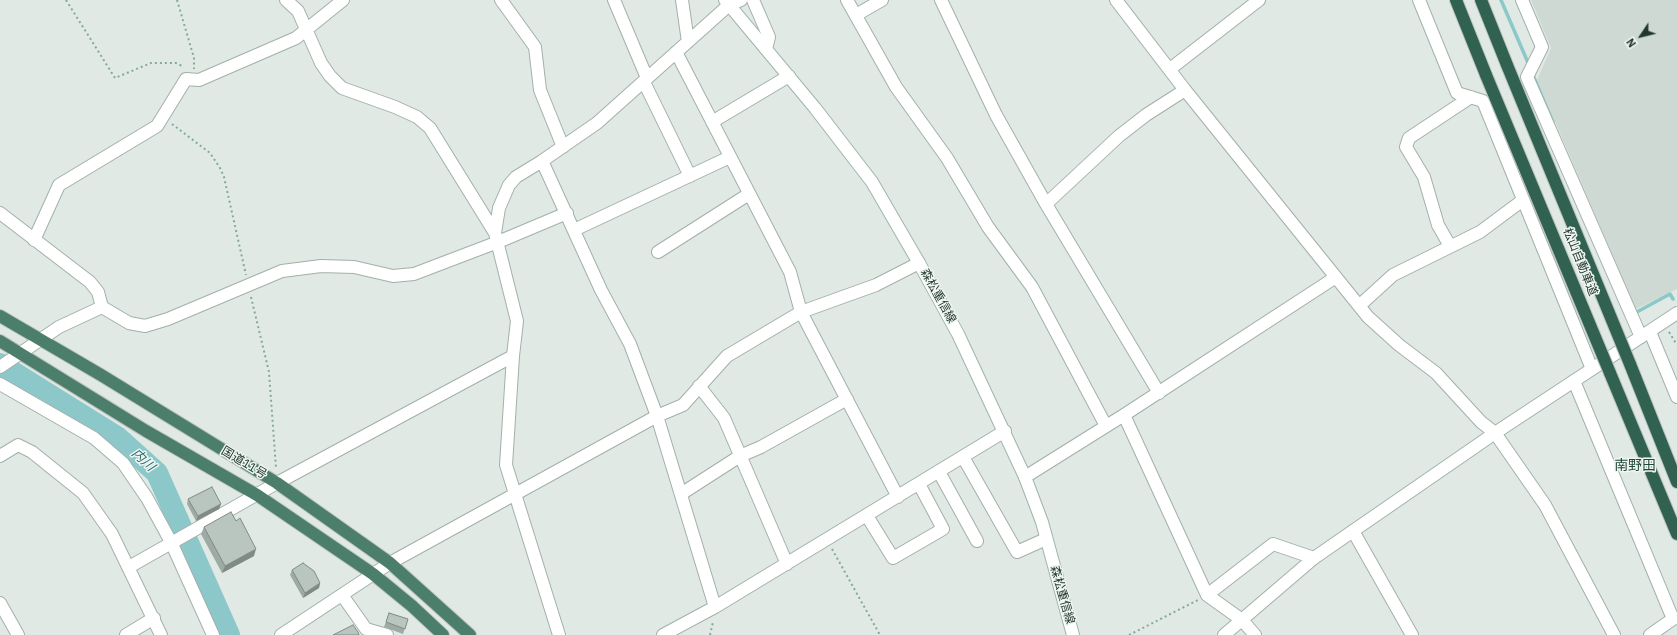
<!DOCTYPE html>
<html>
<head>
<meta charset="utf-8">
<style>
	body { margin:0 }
	#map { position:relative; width:1677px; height:635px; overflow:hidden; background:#e0e9e4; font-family:"IBM Plex Sans",sans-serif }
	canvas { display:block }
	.north { position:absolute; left:1621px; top:16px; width:40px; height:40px; -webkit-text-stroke:3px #f0f6f2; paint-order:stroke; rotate:235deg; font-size:11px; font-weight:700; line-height:16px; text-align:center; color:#22382f }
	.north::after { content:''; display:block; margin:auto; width:14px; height:18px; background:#22382f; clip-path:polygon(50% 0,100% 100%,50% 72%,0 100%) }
</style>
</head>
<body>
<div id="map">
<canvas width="1677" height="635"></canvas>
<div class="north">N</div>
</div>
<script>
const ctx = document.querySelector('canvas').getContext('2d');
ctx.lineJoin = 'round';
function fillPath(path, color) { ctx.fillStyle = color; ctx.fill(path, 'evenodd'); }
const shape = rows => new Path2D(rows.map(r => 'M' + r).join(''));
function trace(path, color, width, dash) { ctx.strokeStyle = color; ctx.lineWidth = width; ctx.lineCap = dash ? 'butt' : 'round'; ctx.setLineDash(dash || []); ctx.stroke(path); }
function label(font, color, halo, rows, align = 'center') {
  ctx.font = font + ' "IBM Plex Sans","Noto Sans JP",sans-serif'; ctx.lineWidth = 3; ctx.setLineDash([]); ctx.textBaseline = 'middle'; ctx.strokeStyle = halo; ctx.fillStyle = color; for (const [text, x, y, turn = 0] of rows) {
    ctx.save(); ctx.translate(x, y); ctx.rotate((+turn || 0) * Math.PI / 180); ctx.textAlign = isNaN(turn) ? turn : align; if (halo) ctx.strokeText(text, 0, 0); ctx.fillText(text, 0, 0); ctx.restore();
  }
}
fillPath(shape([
	[1531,0,1677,0,1677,289,1636,309,1537,80,1551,48]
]), '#ced9d3');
trace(shape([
	[1501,0,1529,65],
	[1532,73,1553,122],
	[1634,310,1635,313,1670,294,1673,299]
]), '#8cc8ca', 3.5);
trace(shape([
	[0,364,117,437,157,473,229,635]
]), '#8cc8ca', 22);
const minor = shape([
	[286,0,298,11,321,63,330,76,342,88,395,107,417,117,430,128,495,233,517,321,513,356,506,465,559,635],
	[501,0,535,47,540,90,563,147],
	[614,0,647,78],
	[682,0,688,42],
	[753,0,769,37,766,49],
	[847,0,896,87,947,158,988,227,1032,287,1106,426],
	[941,0,996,115,1046,204,1159,393],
	[1116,0,1185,90,1368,317,1399,345,1436,373,1481,422,1495,433,1545,505,1614,635],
	[1419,0,1457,93,1483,101,1592,369],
	[1522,0,1542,47,1527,77,1641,337],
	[856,15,882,0],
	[676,52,790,272,801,312,898,497],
	[1170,69,1259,0],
	[644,82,690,176],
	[712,122,789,76],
	[1046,204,1119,136,1146,115,1185,90],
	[0,213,90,282,98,292,102,307],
	[574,230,730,157],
	[495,233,499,208,509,185,516,177,542,161],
	[34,240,59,185,157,126,186,79,199,80,296,38,343,0],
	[1450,246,1438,225,1424,177,1406,147,1409,138,1471,97],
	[658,252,749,194],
	[1359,306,1393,275,1480,232,1523,200],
	[1650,332,1677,397],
	[0,367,59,327,102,307,129,323,145,326,168,319,282,271,321,266,354,267,393,276,414,274,498,242,567,213],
	[1574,381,1673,619,1677,618],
	[0,384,94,438,123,463,147,498,171,542,213,635],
	[699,386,724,418,787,564],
	[1124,415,1207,595,1242,620,1255,635],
	[0,456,18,445,32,452,83,493,112,534,161,635],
	[963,457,1017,552,1046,539],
	[939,472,977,541],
	[1025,477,1124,415,1336,277],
	[681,494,740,456,761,447,847,399],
	[867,516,893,558,943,529,919,484],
	[1353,531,1412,635],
	[390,563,657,416,683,405,727,356,801,312,876,285,919,263],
	[129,567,277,483,513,356],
	[342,595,366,629,387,635],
	[1207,595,1273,544,1314,558],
	[0,603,18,635],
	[715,607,657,416,630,344,601,290,542,161,597,123,729,5,741,0],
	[126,635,154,618],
	[663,635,715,607,1005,431],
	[1650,635,1673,619]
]);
const tertiary = shape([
	[281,635,390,563],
	[1224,635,1314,558,1353,531,1495,433,1677,313]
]);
const secondary = shape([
	[725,0,815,108,872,182,919,263,958,334,1025,477,1042,522,1073,635]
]);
const trunk = shape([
	[0,316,101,375,277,483,390,563,470,635],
	[0,341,146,431,257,495,373,574,412,606,443,635]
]);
const motorway = shape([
	[1456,0,1486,75],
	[1481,0,1507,65],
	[1630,364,1677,482],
	[1610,373,1677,534]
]);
trace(minor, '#a3b0aa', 14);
trace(tertiary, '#a3b0aa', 14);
trace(secondary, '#a0b4aa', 14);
trace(trunk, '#bdc3c1', 14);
trace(motorway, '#bdc3c1', 14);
trace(shape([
	[66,0,115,78,151,63,176,63,184,67],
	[177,0,194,58,194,69],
	[172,124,210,153,220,168,224,177,246,275],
	[251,297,269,372,276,468],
	[1669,332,1677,345],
	[832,549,880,635],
	[710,635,713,622],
	[1129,635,1198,600]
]), '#83aa99', 2, [2, 3]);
trace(minor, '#fff', 12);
trace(tertiary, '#fff', 12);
trace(secondary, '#fff', 12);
trace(trunk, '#4c7e6c', 12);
trace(motorway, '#316151', 12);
const motorwayBridge = shape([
	[1507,65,1630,364],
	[1486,75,1610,373]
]);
trace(motorwayBridge, '#bdc3c1', 14, []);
trace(motorwayBridge, '#316151', 12);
fillPath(shape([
	[188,499,221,504,219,509,196,521,187,504],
	[204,527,254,556,222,573,201,534],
	[292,570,320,583,319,588,303,598,290,575],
	[389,613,408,619,403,634,384,627]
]), '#9eaaa4');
fillPath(shape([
	[221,504,219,509,196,521,198,516],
	[256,549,254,556,222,573,225,566],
	[320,583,319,588,303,598,305,593]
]), '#818b86');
const building = shape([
	[212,487,221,504,198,516,188,499,212,487],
	[231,512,236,521,240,518,256,549,225,566,204,527,231,512],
	[303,563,314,571,320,583,305,593,292,570,303,563],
	[389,613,408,619,405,629,386,622,389,613],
	[353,625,358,632,359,635,333,635,353,625]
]);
fillPath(building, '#b8c6bf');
trace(building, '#818b86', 1);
label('12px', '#22382f', '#f0f6f2', [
	["松山自動車道",1580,262,68],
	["森松重信線",938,296,61],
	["国道11号",244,463,31],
	["森松重信線",1062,595,74]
]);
label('italic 13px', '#226a6d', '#f0f6f2', [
	["内川",143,460,43]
]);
label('14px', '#204839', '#f0f6f2', [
	["南野田",1635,466]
]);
</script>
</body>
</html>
